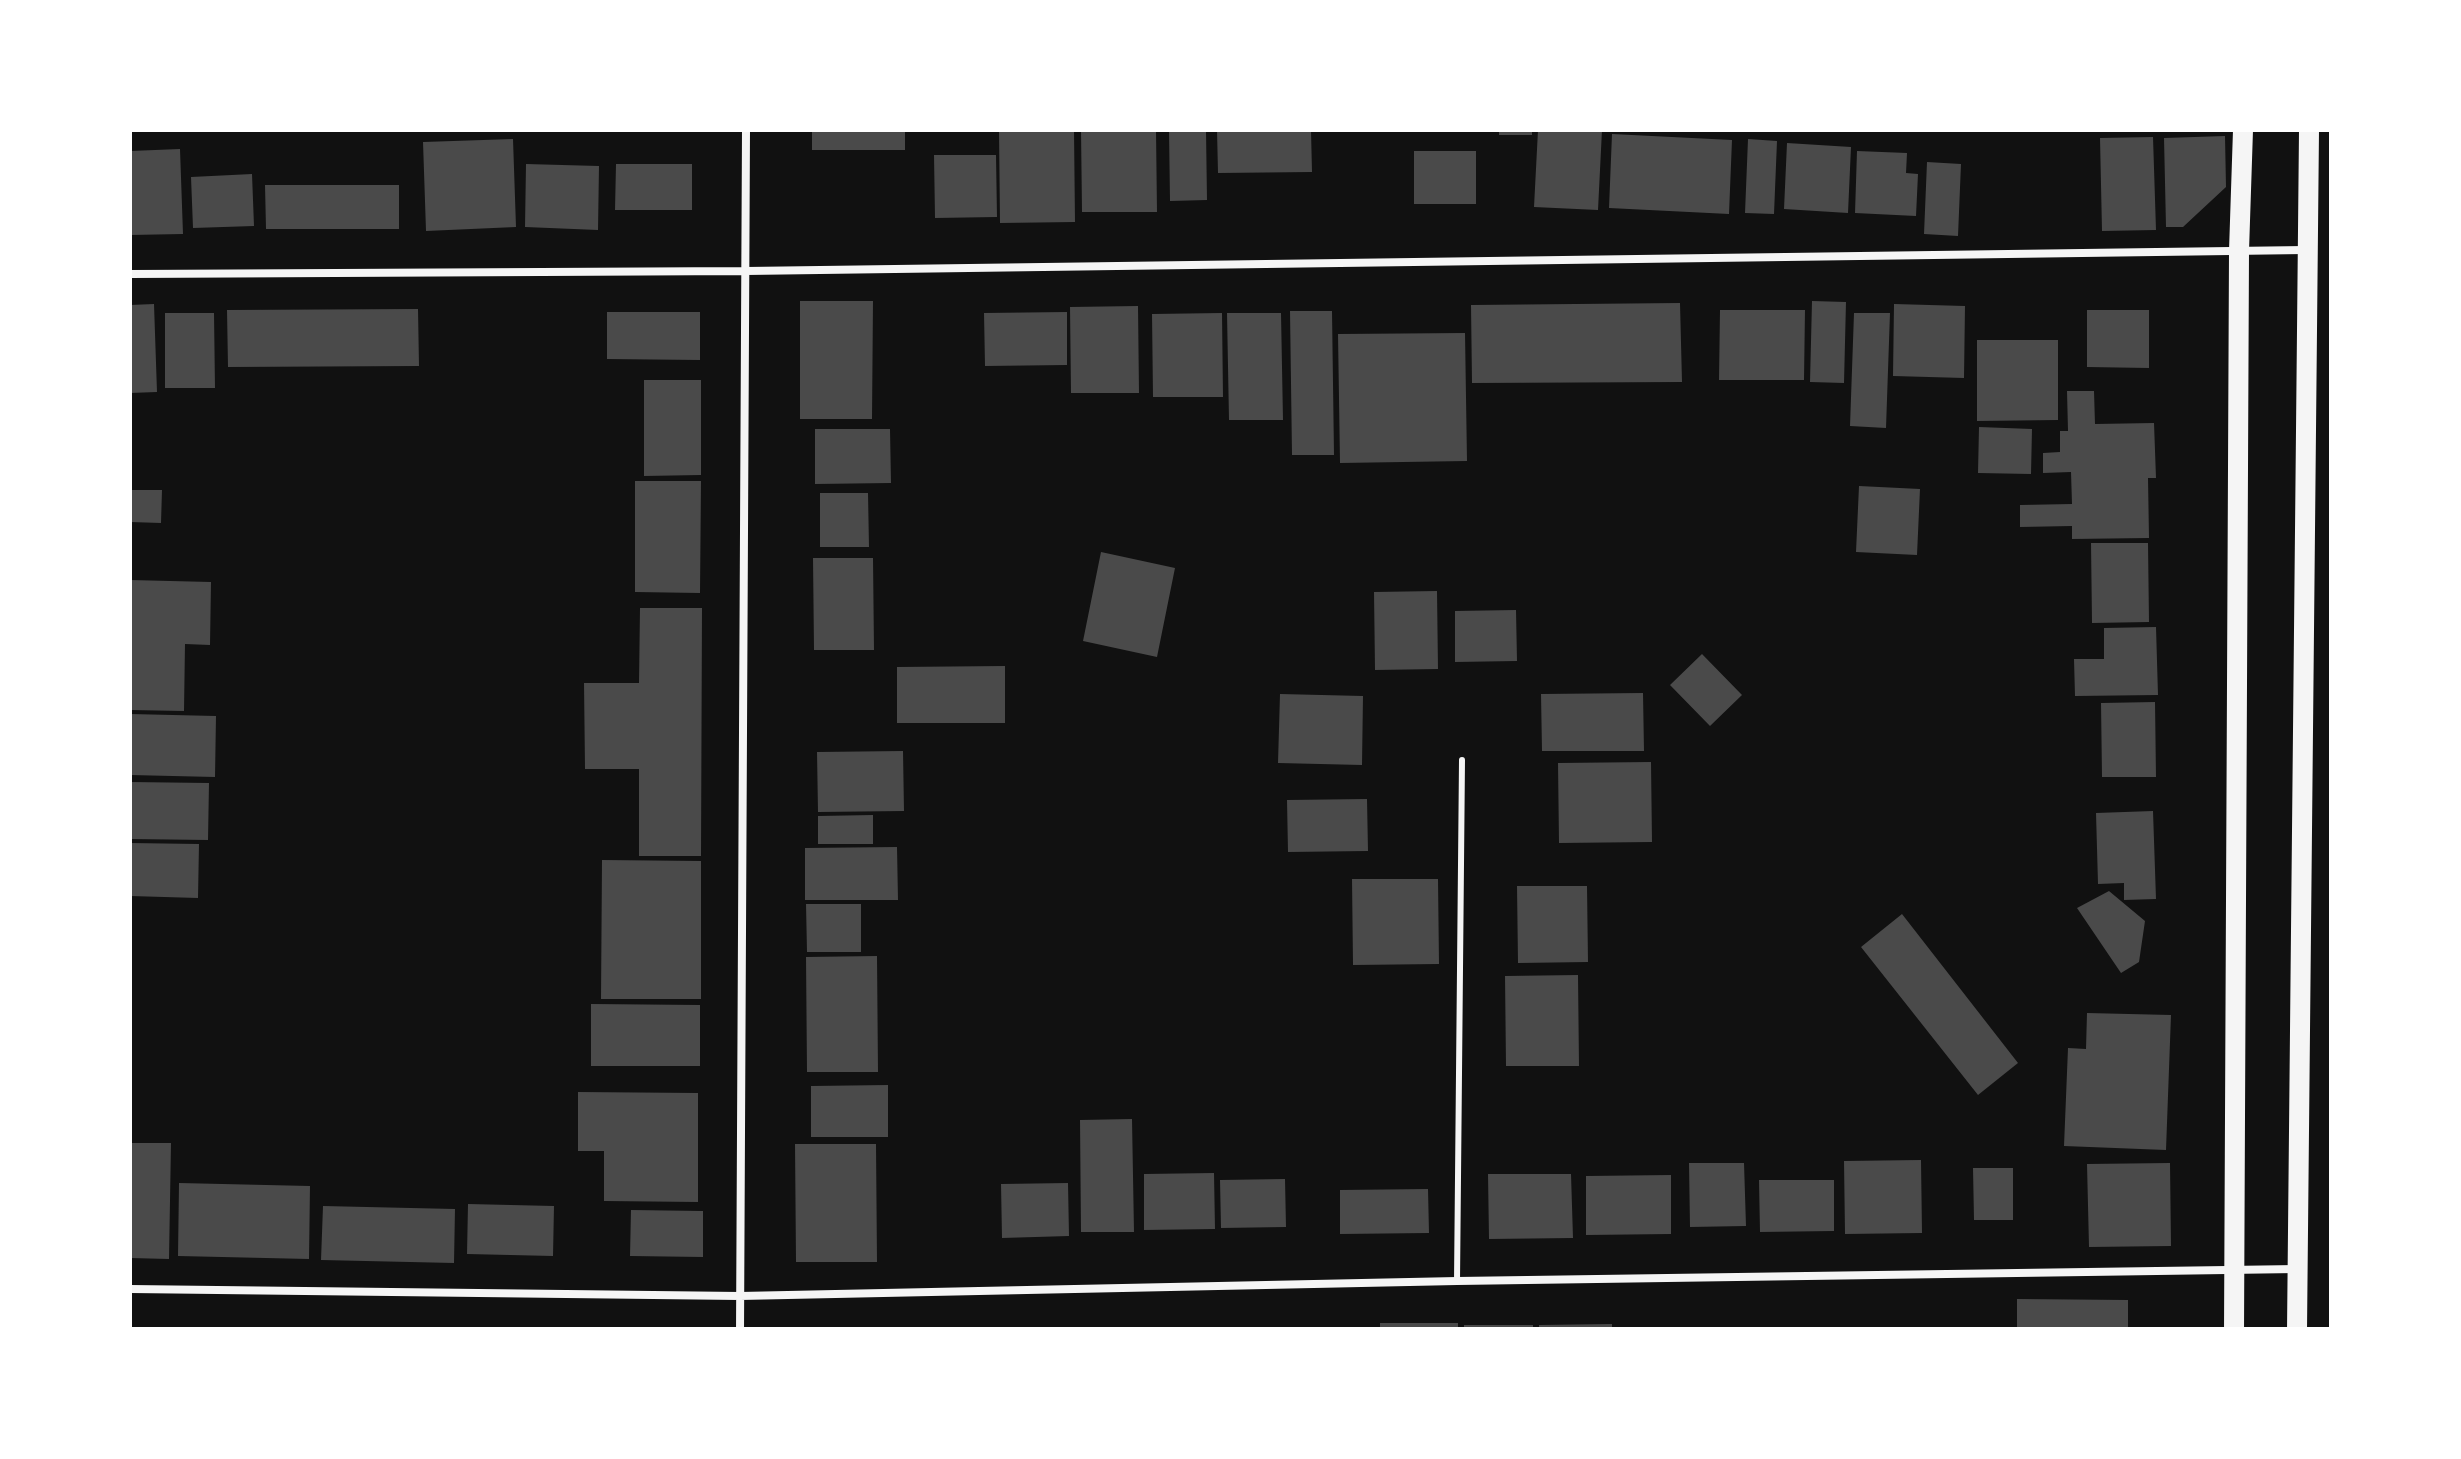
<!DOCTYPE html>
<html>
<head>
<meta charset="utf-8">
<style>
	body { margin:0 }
	#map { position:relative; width:2461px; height:1459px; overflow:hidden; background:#111; font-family:"IBM Plex Serif",serif }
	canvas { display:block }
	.frame { position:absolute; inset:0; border:132px solid #fff; pointer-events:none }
</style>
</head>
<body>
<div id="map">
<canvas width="2461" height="1459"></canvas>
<div class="frame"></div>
</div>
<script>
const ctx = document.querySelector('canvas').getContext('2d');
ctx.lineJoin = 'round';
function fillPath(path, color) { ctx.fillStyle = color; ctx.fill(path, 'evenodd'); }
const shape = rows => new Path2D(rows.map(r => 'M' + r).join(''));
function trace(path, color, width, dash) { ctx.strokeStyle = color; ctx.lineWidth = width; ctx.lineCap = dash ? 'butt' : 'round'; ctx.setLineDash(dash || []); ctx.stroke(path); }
fillPath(shape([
	[812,130,905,130,905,150,812,150],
	[999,130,1074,130,1075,222,1000,223],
	[1081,130,1156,130,1157,212,1082,212],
	[1169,130,1206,130,1207,200,1170,201],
	[1217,130,1311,130,1312,172,1218,173],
	[1499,130,1532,130,1532,135,1499,135],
	[1538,130,1602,130,1598,210,1534,207],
	[1612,134,1732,140,1729,214,1609,208],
	[2225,136,2226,187,2183,227,2166,227,2164,138],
	[2153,137,2156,230,2102,231,2100,138],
	[513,139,516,227,426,231,423,142],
	[1748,139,1777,141,1774,214,1745,213],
	[1787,143,1851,147,1848,213,1784,209],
	[180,149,183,234,130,235,130,151],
	[1414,151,1476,151,1476,204,1414,204],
	[1857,151,1907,153,1906,173,1918,174,1916,216,1855,213],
	[934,155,996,155,997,217,935,218],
	[1927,162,1961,164,1958,236,1924,234],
	[526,164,599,166,598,230,525,227],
	[616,164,692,164,692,210,615,210],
	[252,174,254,226,193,228,191,177],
	[265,185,399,185,399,229,266,229],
	[800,301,873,301,872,419,800,419],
	[1812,301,1846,302,1844,383,1810,382],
	[1680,303,1682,382,1472,383,1471,305],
	[154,304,157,392,130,393,130,305],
	[1894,304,1965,306,1964,378,1893,376],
	[1138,306,1139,393,1071,393,1070,307],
	[418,309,419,366,228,367,227,310],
	[1720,310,1805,310,1804,380,1719,380],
	[2087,310,2149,310,2149,368,2087,367],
	[1290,311,1332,311,1334,455,1292,455],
	[607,312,700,312,700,360,607,359],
	[1067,312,1067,365,985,366,984,313],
	[165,313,214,313,215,388,165,388],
	[1222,313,1223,397,1153,397,1152,314],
	[1227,313,1281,313,1283,420,1229,420],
	[1854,313,1890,313,1886,428,1850,426],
	[1465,333,1467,461,1340,463,1338,334],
	[1977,340,2058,340,2058,420,1977,421],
	[644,380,701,380,701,475,644,476],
	[2067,391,2094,391,2095,424,2154,423,2156,478,2148,478,2149,538,2072,539,2072,526,2020,527,2020,505,2072,504,2071,472,2043,473,2043,453,2060,452,2060,431,2068,431],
	[1979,427,2032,429,2031,474,1978,473],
	[815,429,890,429,891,483,815,484],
	[635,481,701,481,700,593,635,592],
	[1859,486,1920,489,1917,555,1856,552],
	[130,490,162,490,161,523,130,522],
	[820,493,868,493,869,547,820,547],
	[2091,543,2148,543,2149,622,2092,623],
	[1101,552,1175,568,1157,657,1083,641],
	[813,558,873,558,874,650,814,650],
	[130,580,211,582,210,645,185,644,184,711,130,710],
	[1437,591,1438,669,1375,670,1374,592],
	[640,608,702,608,701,856,639,856,639,769,585,769,584,683,639,683],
	[1516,610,1517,661,1455,662,1455,611],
	[2156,627,2158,695,2075,696,2074,659,2104,659,2104,628],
	[1702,654,1742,695,1710,726,1670,685],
	[1005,666,1005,723,897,723,897,667],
	[1643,693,1644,751,1542,751,1541,694],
	[1280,694,1363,696,1362,765,1278,763],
	[2155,702,2156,777,2102,777,2101,703],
	[130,714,216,716,215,777,130,775],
	[903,751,904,811,818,812,817,752],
	[1651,762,1652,842,1559,843,1558,763],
	[130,782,209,783,208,840,130,839],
	[1367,799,1368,851,1288,852,1287,800],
	[2153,811,2156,899,2124,900,2124,883,2098,884,2096,813],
	[873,815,873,844,818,844,818,816],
	[130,843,199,844,198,898,130,896],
	[897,847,898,900,805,900,805,848],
	[602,860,701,861,701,999,601,999],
	[1352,879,1438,879,1439,964,1353,965],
	[1517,886,1587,886,1588,962,1518,963],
	[2109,891,2145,921,2139,962,2121,973,2077,908],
	[806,904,861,904,861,952,807,952],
	[1902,914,2018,1063,1978,1095,1861,947],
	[877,956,878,1072,807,1072,806,957],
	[1578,975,1579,1066,1506,1066,1505,976],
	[591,1004,700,1005,700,1066,591,1066],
	[2087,1013,2171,1015,2166,1150,2064,1146,2068,1048,2086,1049],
	[888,1085,888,1137,811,1137,811,1086],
	[578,1092,698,1093,698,1202,604,1201,604,1151,578,1151],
	[1132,1119,1134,1232,1081,1232,1080,1120],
	[130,1143,171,1143,169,1259,130,1258],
	[795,1144,876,1144,877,1262,796,1262],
	[1921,1160,1922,1233,1845,1234,1844,1161],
	[1689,1163,1744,1163,1746,1226,1690,1227],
	[2170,1163,2171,1246,2089,1247,2087,1164],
	[1973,1168,2013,1168,2013,1220,1974,1220],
	[1214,1173,1215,1229,1144,1230,1144,1174],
	[1488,1174,1571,1174,1573,1238,1489,1239],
	[1671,1175,1671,1234,1586,1235,1586,1176],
	[1285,1179,1286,1227,1221,1228,1220,1180],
	[1759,1180,1834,1180,1834,1231,1760,1232],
	[179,1183,310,1186,309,1259,178,1256],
	[1068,1183,1069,1236,1002,1238,1001,1184],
	[1428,1189,1429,1233,1340,1234,1340,1190],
	[468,1204,554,1206,553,1256,467,1254],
	[323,1206,455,1209,454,1263,321,1260],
	[631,1210,703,1211,703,1257,630,1256],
	[2017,1299,2128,1300,2128,1329,2017,1329],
	[1380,1323,1458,1323,1458,1329,1380,1329],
	[1612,1324,1612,1329,1539,1329,1539,1325],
	[1464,1325,1533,1325,1533,1329,1464,1329]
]), '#4a4a4a');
trace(shape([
	[1457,1281,1462,760]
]), '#f5f5f5', 6);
trace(shape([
	[130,274,746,271,2305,250],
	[130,1289,740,1296,1457,1281,2297,1269],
	[740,1329,746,130]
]), '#f5f5f5', 8);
trace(shape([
	[2234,1329,2239,251,2243,130],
	[2297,1329,2309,130]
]), '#f5f5f5', 20);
</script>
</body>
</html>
